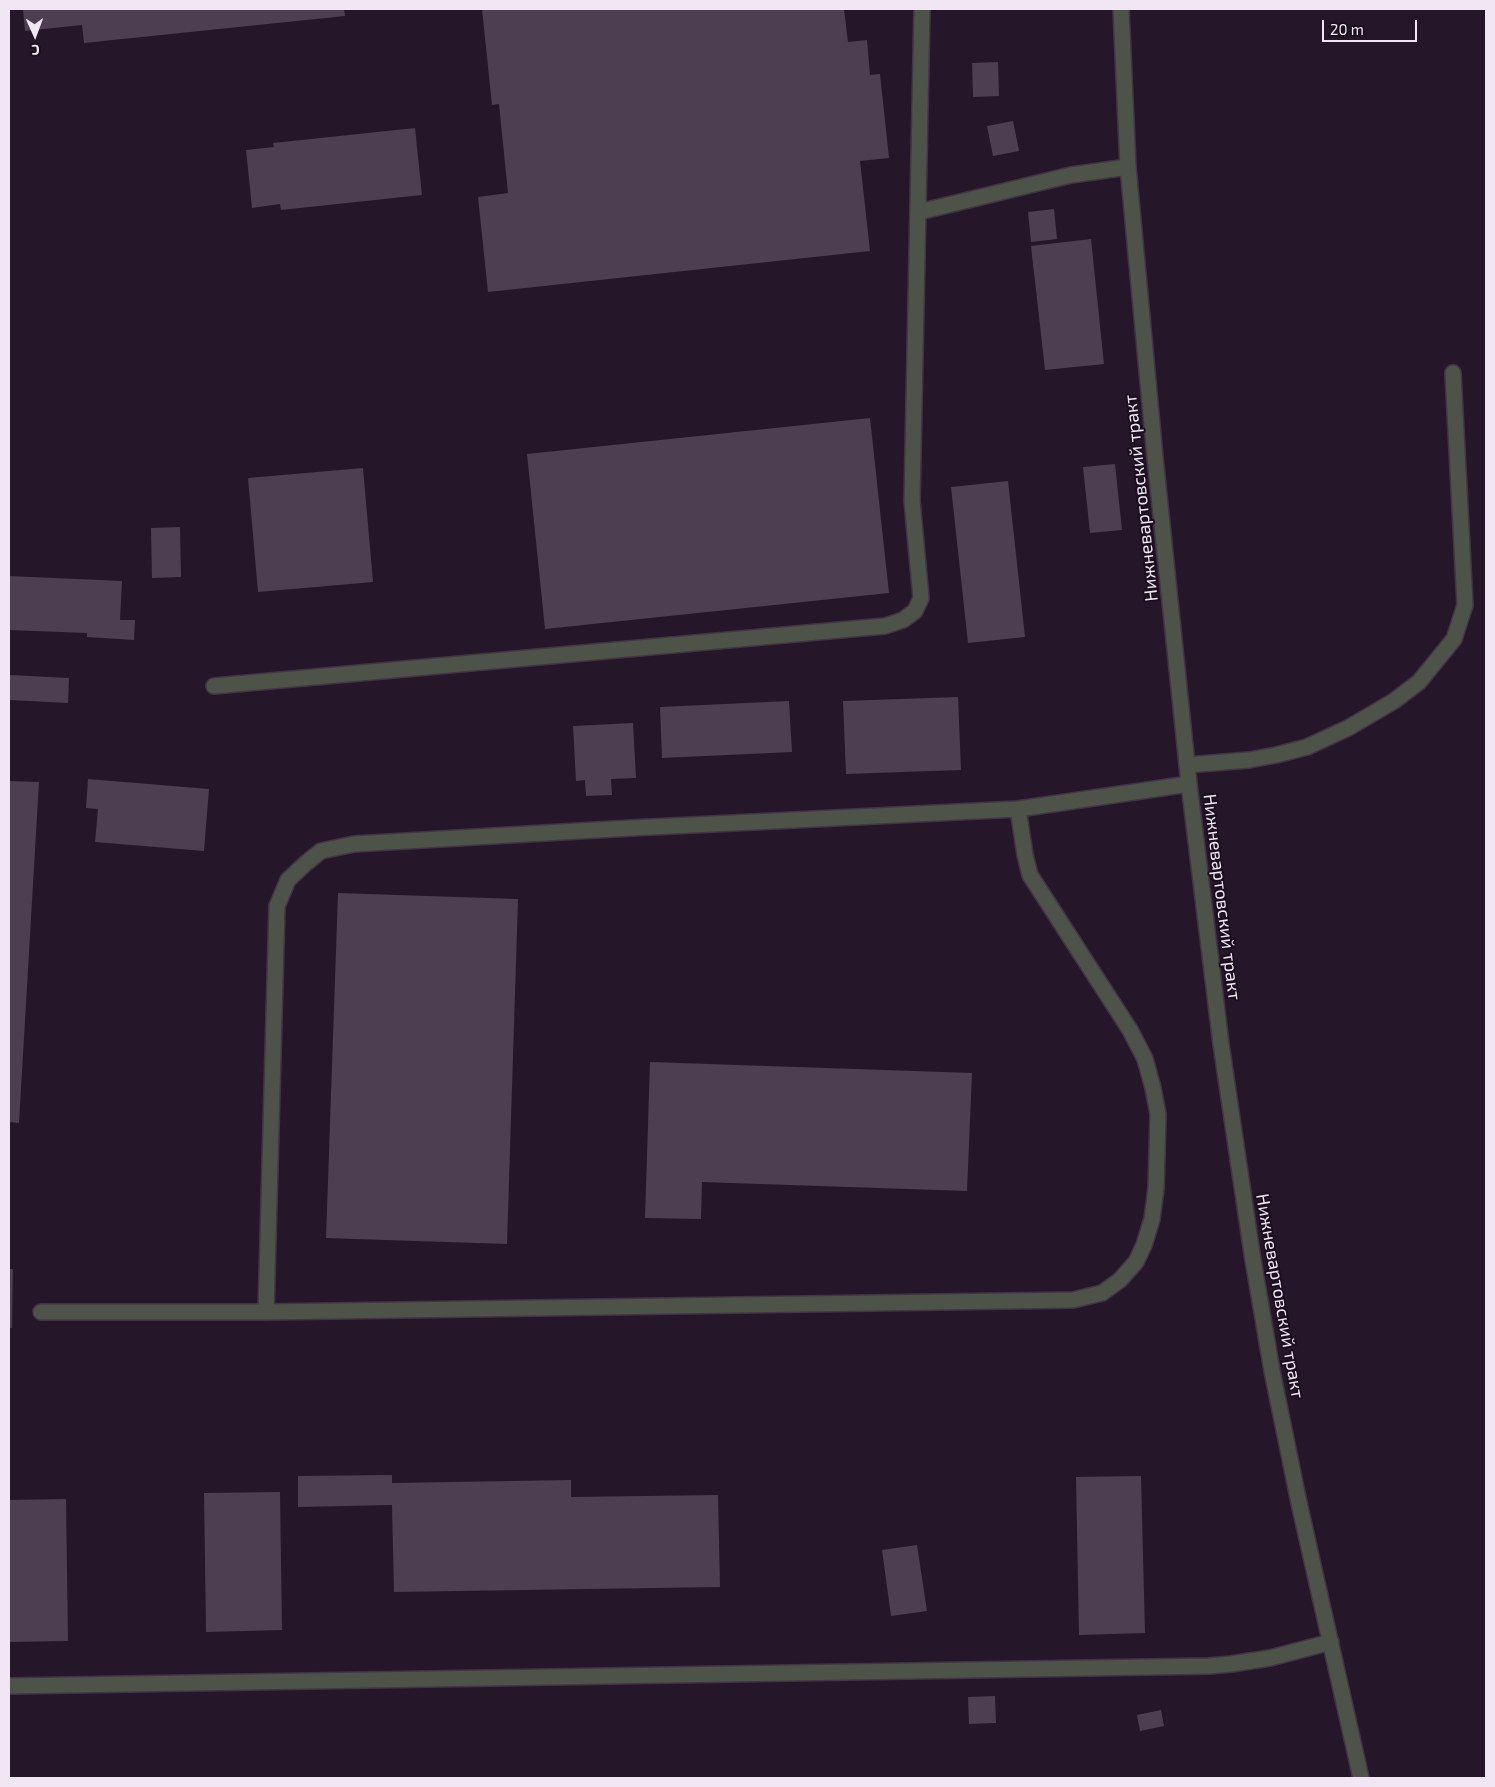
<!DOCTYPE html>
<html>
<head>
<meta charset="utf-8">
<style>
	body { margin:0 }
	#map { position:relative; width:1495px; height:1787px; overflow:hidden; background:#251729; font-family:"Exo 2",sans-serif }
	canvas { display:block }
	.frame { position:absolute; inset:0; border:10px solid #f1e7f4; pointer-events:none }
	.north { position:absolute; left:10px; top:10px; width:50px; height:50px; -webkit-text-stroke:4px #1b0e1f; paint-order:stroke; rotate:178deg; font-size:14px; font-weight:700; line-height:20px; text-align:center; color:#f1e7f4 }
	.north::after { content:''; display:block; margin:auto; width:18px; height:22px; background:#f1e7f4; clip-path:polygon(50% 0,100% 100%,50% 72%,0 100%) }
	.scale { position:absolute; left:1322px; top:20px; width:95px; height:22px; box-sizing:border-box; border:2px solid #f1e7f4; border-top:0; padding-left:6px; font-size:15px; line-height:18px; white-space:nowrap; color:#f1e7f4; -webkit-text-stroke:4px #1b0e1f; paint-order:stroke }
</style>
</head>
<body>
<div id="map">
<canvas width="1495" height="1787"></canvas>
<div class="frame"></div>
<div class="north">С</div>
<div class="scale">20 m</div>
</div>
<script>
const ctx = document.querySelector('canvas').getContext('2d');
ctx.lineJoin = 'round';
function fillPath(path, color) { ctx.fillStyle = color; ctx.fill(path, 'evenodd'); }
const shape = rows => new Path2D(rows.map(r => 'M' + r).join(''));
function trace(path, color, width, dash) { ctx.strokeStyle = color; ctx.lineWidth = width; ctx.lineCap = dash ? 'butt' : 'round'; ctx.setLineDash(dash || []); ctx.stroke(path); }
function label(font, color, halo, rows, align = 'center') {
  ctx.font = font + ' "Exo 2",sans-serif'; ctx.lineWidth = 4; ctx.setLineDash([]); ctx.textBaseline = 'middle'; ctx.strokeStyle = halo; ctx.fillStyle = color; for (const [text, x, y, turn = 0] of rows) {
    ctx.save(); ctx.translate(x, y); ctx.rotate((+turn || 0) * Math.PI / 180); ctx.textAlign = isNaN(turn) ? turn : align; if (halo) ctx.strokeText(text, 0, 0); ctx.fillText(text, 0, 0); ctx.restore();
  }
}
fillPath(shape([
	[23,9,344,9,345,16,84,43,82,25,25,31],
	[482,9,844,9,848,42,867,40,870,75,880,74,889,158,860,161,870,251,488,292,478,197,508,193,499,104,492,105],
	[998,62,999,96,973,97,972,63],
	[1013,121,1019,151,993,156,987,126],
	[415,128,422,195,281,210,280,204,252,208,246,150,274,147,273,143],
	[1054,209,1057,239,1031,242,1028,212],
	[1091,239,1104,364,1045,370,1031,246],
	[870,418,889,593,545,629,527,454],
	[1115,464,1122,530,1090,533,1083,467],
	[363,468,373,582,258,592,248,478],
	[1008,481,1025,637,968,643,951,487],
	[180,527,181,577,152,578,151,528],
	[9,576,122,581,120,620,135,620,134,640,87,637,87,633,9,630],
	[10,675,69,678,68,703,9,700],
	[958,697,961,770,846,774,843,701],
	[789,701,792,752,662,758,660,707],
	[633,723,636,778,611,779,612,795,586,796,585,780,576,781,573,726],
	[88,779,209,789,204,851,95,842,98,809,86,808],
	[9,781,39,782,19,1123,9,1122],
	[338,893,518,899,507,1244,326,1238],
	[650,1062,972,1073,967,1191,702,1182,701,1219,645,1218],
	[9,1269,13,1269,12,1328,9,1328],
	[392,1475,392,1483,571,1480,571,1497,718,1495,720,1587,394,1592,392,1505,298,1507,298,1476],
	[1141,1476,1145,1633,1079,1635,1076,1477],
	[280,1492,282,1630,206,1632,204,1493],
	[66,1499,68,1641,9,1642,9,1500],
	[917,1545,927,1611,891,1616,882,1550],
	[995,1696,996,1723,969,1724,968,1697],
	[1161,1710,1164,1726,1140,1731,1137,1715]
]), '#4d3e52');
const service = shape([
	[919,212,1071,175,1128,167],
	[214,686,885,626,903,620,915,611,921,598,912,501,922,9],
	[1187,765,1249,760,1276,755,1307,747,1348,728,1394,701,1419,682,1454,639,1465,605,1453,373],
	[41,1312,266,1312,1073,1300,1102,1293,1120,1280,1136,1262,1144,1245,1152,1219,1156,1188,1157,1154,1158,1114,1153,1088,1145,1059,1130,1030,1030,875,1025,855,1018,809],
	[266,1312,277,906,288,880,305,864,321,851,354,844,631,828,1018,809,1189,784],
	[9,1686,1209,1666,1231,1664,1270,1658,1331,1642]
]);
const minor = shape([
	[1121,9,1128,167,1155,457,1189,784,1221,1044,1252,1254,1272,1371,1299,1503,1361,1778]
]);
trace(service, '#423445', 18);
trace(minor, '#423445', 18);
trace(service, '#4d5349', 15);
trace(minor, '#4d5349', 15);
label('18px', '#f1e7f4', '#1b0e1f', [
	["Нижневартовский тракт",1141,498,-96],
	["Нижневартовский тракт",1222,897,83],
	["Нижневартовский тракт",1280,1296,80]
]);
</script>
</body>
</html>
